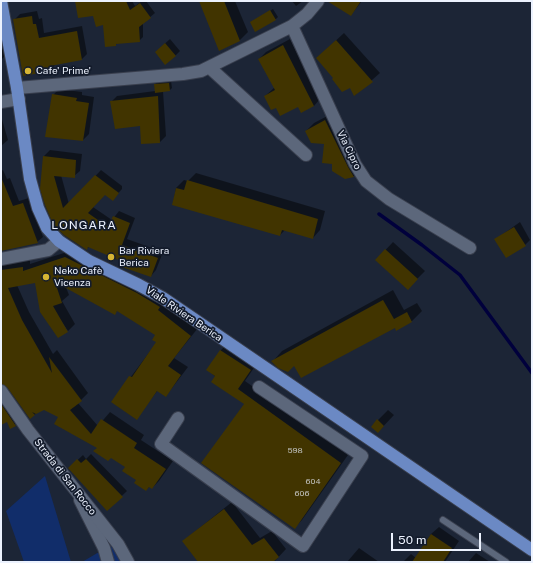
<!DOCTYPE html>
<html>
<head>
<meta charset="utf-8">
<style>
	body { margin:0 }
	#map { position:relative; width:533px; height:563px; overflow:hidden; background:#1c2536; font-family:"Public Sans",sans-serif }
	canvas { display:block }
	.frame { position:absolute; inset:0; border:2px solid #ecf2fe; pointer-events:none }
	.scale { position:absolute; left:391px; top:533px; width:90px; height:18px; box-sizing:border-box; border:2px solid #ecf2fe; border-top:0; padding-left:5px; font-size:12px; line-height:14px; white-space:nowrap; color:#ecf2fe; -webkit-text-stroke:3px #131b2b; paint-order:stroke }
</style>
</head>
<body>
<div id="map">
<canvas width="533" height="563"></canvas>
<div class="frame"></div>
<div class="scale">50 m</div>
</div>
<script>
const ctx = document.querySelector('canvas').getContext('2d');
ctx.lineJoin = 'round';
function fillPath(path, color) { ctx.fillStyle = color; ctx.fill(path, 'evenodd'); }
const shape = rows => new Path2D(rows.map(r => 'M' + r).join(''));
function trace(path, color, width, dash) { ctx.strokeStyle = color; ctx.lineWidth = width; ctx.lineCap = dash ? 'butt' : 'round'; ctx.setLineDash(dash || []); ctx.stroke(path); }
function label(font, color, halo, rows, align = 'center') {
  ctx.font = font + ' "Public Sans",sans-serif'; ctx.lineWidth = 3.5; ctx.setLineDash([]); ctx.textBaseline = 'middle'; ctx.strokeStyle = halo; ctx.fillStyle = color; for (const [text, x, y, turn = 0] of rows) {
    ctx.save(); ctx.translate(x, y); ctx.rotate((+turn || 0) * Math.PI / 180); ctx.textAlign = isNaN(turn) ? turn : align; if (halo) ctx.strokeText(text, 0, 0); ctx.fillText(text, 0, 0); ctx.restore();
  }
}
fillPath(shape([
	[45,476,71,562,24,562,6,511],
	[111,545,122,562,82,562]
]), '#112d6a');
fillPath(shape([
	[76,1,132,1,135,6,142,1,146,1,155,13,143,23,143,37,139,41,118,43,115,45,104,24],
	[200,1,235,1,248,32,240,40,220,50],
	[292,1,303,1,296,6],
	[329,1,362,1,351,15],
	[273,9,278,17,276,19,251,22],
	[37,11,39,19,42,18,44,33,82,26,87,54,82,59,56,64,50,70,14,20,20,14],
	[344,33,380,73,355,95,351,87,317,58],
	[170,39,180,51,175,56,161,47],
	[290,39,320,99,314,106,277,106,265,96,275,87,259,59,266,52],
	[1,44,5,56,1,60],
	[171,81,172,88,170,90,163,91,166,136,160,142,141,125,111,102,117,96,155,91,155,84,157,82],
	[59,89,82,92,82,95,94,97,89,134,83,140,53,95],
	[333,113,362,168,354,176,345,178,326,143,306,131,314,123],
	[1,116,8,140,1,146],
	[50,150,82,154,80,171,74,176,61,175,69,204,101,170,122,186,122,189,113,199,105,194,93,207,112,220,119,211,135,218,127,239,163,252,156,270,151,276,123,260,89,247,86,249,41,188,44,156],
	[3,170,7,179,10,178,19,201,29,198,43,237,37,242,1,250,1,171],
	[196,173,325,211,320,230,313,238,285,230,280,235,173,204,176,188,184,180,188,181],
	[520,222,530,240,525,245,496,239],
	[393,242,425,271,415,281,376,260],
	[73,250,145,285,198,328,174,358,188,367,166,396,158,390,136,419,112,402,157,342,157,335,118,310,115,313,66,287,69,295,62,301,75,324,68,331,35,282,17,285,29,312,53,354,57,350,88,393,78,403,98,426,110,412,144,435,141,440,173,461,159,481,152,488,150,486,146,490,126,467,59,416,44,408,30,418,8,386,1,383,1,264,30,260,30,264],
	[393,290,404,310,417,303,422,311,412,321,294,365,273,361,282,351],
	[228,343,258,362,245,381,348,455,302,520,295,527,245,404,208,370,221,350],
	[1,393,23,417,10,428,7,421,1,424],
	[388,410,394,415,378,432,378,420],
	[91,454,127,491,107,510,69,468,83,455,86,459],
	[232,502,260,538,272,531,286,549,274,562,199,562,183,541],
	[439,527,459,541,445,562,403,562,411,554,416,558,431,534],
	[359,548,379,562,347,562],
	[476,553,490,562,468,562]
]), '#0007');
trace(shape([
	[379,214,422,245,460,275,532,373]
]), '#00003c', 3.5);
fillPath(shape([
	[75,1,126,1,130,10,140,3,151,18,139,27,140,42,116,44,116,46,105,47,103,25,96,27,93,16,78,18],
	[199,1,224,1,240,41,219,51],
	[327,1,361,1,351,16],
	[270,10,276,20,255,32,250,22],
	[32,16,33,24,36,24,39,38,77,31,82,60,50,66,51,71,23,76,13,19],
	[336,40,373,82,354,96,350,88,342,92,332,79,333,78,316,58],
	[165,43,176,56,165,65,155,52],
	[283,45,314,106,301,113,298,107,280,116,276,108,271,110,264,96,275,90,258,59],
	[169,83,170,91,155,93,154,84],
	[52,94,77,98,76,101,89,103,83,141,45,137],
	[158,96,160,143,141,144,140,126,115,129,110,101],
	[325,120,348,167,354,177,345,179,332,171,332,164,322,163,324,144,311,143,305,131],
	[43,156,76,160,75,178,54,176,63,208,95,175,119,193,113,201,105,195,88,213,108,227,113,216,130,223,122,245,158,258,151,277,119,266,121,261,88,247,87,250,64,235,53,224,45,205,40,189],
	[1,177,13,206,23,203,38,243,1,251],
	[187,180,318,219,313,239,282,230,280,236,172,205,176,188,184,190],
	[514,227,526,246,506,258,494,239],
	[385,249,418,279,408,290,375,260],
	[65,257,137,293,160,307,158,310,191,336,168,366,181,375,166,397,157,391,137,420,111,402,129,376,132,377,156,342,152,340,155,335,117,311,115,315,55,282,62,303,53,306,68,332,58,338,40,312,35,283,8,288,22,320,52,373,49,357,82,401,70,410,91,434,101,419,137,443,134,448,166,469,152,489,149,487,146,491,134,483,136,480,122,471,125,467,111,458,108,461,93,451,97,448,54,424,58,417,44,410,36,414,32,412,35,415,30,419,7,387,1,384,1,270,23,267,23,271],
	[383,300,394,319,407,312,412,322,396,331,395,328,301,378,294,366,288,372,278,368,271,361],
	[220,350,251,370,238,389,341,463,295,529,201,463,244,404,211,382,215,376,206,370],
	[1,404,16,426,10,429,7,422,1,425],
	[377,419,384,426,378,433,371,427],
	[77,459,81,463,86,459,123,497,107,511,68,468],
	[224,509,252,545,264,538,279,557,273,562,198,562,182,541],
	[431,534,452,548,443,562,412,562]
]), '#413400');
const service = shape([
	[443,520,506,562]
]);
const minor = shape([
	[292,26,355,164,366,181,389,199,470,248],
	[210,68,306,155],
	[17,88,183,74,201,71,292,26,307,14,318,1],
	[178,418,161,444,303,546,362,456,259,387],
	[80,500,104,548,108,562]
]);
const tertiary = shape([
	[1,259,48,250,59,241],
	[1,391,28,430,118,544,128,562]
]);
const secondary = shape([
	[1,102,19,99]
]);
const primary = shape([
	[1,1,17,88,30,179,38,208,47,228,59,241,89,261,139,285,163,298,532,550]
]);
trace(service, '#393f4e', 8);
trace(minor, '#393f4e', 14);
trace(tertiary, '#393f4e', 14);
trace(secondary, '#393f4e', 14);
trace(primary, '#393f4e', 14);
trace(service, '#5c677b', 6);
trace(minor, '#5c677b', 12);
trace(tertiary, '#5c677b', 12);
trace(secondary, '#5c677b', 12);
trace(primary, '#6b89c4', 12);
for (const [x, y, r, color] of [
	[28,71,4,"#d6b534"],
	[111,257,4,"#d6b534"],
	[46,277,4,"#d6b534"]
]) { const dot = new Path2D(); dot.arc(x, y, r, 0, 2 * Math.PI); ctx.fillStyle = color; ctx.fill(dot); trace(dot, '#131b2b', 1.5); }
label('8px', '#c1c2be', null, [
	["598",295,451],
	["604",313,482],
	["606",302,494]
]);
label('10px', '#ecf2fe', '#131b2b', [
	["Cafe' Prime'",36,71],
	["Bar Riviera",119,251],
	["Berica",119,263],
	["Neko Cafè",54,271],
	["Vicenza",54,283]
], 'left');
label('10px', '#ecf2fe', '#131b2b', [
	["Via Cipro",349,150,64],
	["Viale Riviera Berica",184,314,34],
	["Strada di San Rocco",65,477,52]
]);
ctx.letterSpacing = '1px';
label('12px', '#ecf2fe', '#131b2b', [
	["LONGARA",84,225]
]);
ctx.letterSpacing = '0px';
</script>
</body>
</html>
